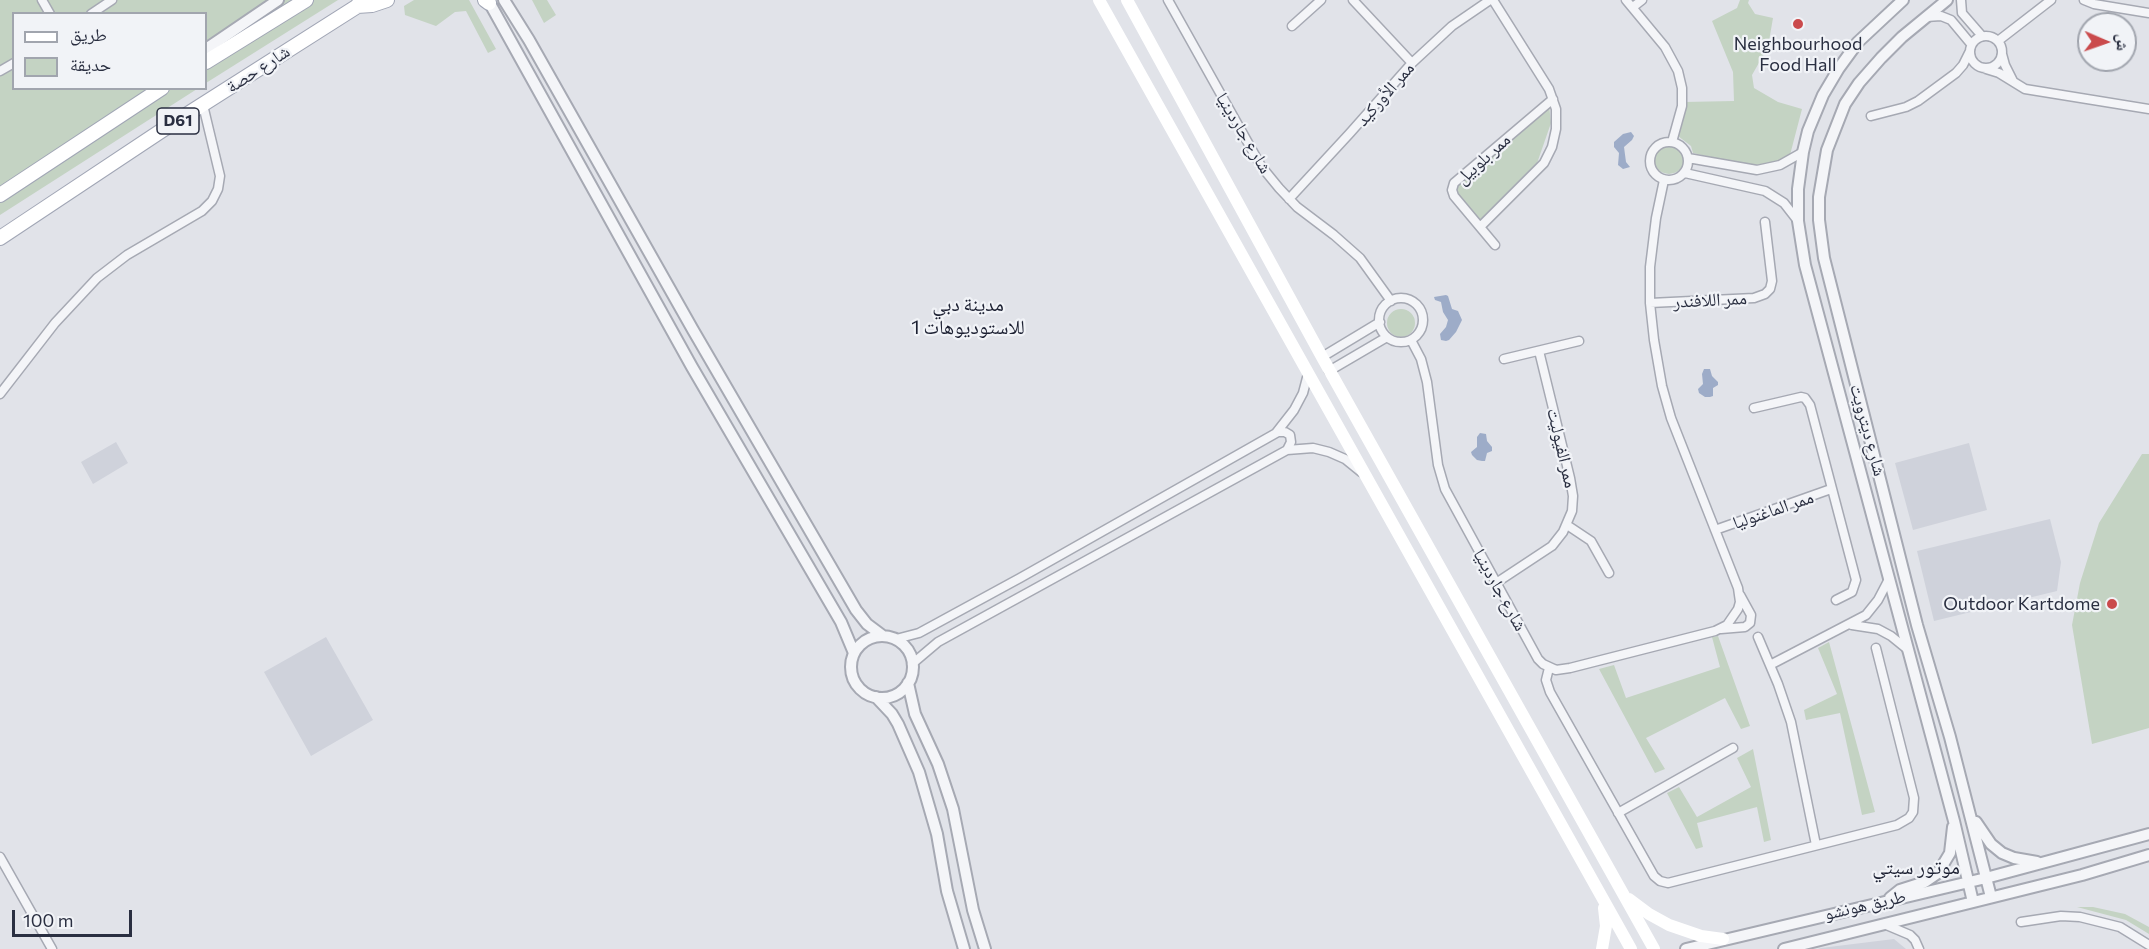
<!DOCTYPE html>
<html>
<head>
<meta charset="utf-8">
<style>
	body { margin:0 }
	#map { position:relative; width:2149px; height:949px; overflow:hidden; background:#e1e3e9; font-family:Commissioner,"Noto Naskh Arabic",sans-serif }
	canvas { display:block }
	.legend { position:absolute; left:12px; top:12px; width:195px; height:78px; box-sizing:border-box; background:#f1f3f7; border:2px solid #a1a5ae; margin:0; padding:8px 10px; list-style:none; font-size:18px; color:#2a2f41 }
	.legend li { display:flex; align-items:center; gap:12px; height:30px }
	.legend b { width:30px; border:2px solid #a1a5ae }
	.north { position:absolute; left:2077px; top:12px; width:60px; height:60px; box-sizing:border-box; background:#f1f3f7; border:2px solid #a1a5ae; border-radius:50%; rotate:92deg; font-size:16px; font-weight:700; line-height:24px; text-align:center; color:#2a2f41 }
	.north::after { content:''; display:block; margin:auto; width:21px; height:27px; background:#ca4a4c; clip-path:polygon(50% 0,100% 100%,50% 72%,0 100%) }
	.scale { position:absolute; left:12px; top:910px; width:120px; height:27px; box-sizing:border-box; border:3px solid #2a2f41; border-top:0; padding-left:8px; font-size:18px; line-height:21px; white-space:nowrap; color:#2a2f41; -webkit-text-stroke:4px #f1f3f7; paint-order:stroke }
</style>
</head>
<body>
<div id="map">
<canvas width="2149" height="949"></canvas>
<ul class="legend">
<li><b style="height:8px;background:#fff"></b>طريق</li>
<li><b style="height:16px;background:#c4d3c3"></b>حديقة</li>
</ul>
<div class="north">ش</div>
<div class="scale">100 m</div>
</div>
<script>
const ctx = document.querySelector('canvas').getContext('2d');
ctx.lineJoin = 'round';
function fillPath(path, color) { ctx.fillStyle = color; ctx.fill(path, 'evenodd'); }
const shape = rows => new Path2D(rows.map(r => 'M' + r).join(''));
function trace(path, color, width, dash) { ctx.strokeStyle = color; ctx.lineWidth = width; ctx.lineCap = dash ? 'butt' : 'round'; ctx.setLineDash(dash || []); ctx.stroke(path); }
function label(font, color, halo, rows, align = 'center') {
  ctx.font = font + ' Commissioner,"Noto Naskh Arabic",sans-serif'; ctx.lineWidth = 4.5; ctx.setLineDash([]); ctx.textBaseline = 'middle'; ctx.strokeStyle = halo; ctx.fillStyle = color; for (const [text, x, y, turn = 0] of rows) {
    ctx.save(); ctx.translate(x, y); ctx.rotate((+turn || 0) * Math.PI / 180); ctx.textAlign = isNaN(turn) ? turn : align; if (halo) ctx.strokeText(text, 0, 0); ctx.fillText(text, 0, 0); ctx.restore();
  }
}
fillPath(shape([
	[116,442,128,463,93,484,81,462],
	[1969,443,1987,510,1913,530,1895,463],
	[2050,519,2061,562,2057,591,1934,621,1917,551],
	[326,637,373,720,311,756,264,672],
	[1894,939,1906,949,1818,949,1821,948]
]), '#cfd2db');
fillPath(shape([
	[0,0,338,0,206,83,206,14,14,14,14,88,197,89,0,215],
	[414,0,469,0,496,49,488,53,466,11,455,12,436,26,405,15,404,6],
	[532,0,547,0,556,15,544,23],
	[1740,0,1749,0,1748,3,1755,14,1773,18,1768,47,1752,75,1754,88,1778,102,1802,109,1790,155,1775,163,1752,166,1693,153,1691,146,1678,136,1685,112,1684,102,1734,101,1733,72,1712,21,1737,8],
	[1549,105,1551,123,1535,169,1479,221,1456,193,1457,184],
	'1654 159a15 15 0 1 1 30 0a15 15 0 1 1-30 0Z',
	'1387 323a14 14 0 1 1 28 0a14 14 0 1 1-28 0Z',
	[2142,454,2149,454,2149,728,2092,744,2072,625,2080,583,2099,523],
	[1718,636,1750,726,1741,729,1725,698,1646,738,1665,769,1655,773,1599,669,1614,665,1626,698,1720,667,1712,637],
	[1829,642,1875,812,1862,815,1840,713,1806,720,1804,710,1837,694,1818,648],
	[1753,749,1771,840,1764,842,1757,807,1697,823,1703,847,1696,849,1667,793,1679,787,1697,817,1751,787,1737,758],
	[2077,907,2093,907,2125,914,2149,927,2149,934,2126,920]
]), '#c4d3c3');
fillPath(shape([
	[1631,132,1634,136,1632,140,1624,147,1626,162,1630,167,1623,169,1618,165,1619,153,1614,147,1614,142,1623,134],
	[1446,295,1448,296,1452,309,1458,311,1462,320,1456,332,1449,340,1446,341,1441,340,1440,334,1446,327,1448,320,1443,312,1441,302,1435,300,1434,297],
	[1704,369,1710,369,1712,376,1718,382,1718,385,1713,388,1713,396,1710,397,1705,397,1699,393,1698,389,1703,384,1702,374],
	[1480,433,1486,434,1487,441,1492,447,1492,451,1487,453,1485,461,1482,461,1477,460,1472,455,1471,452,1477,447,1477,437]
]), '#9dacc8');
const minor = shape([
	[42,0,50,14],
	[1168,0,1261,166,1279,188,1297,207,1334,235,1360,258,1391,301],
	[1353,0,1412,63],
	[1626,0,1665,47,1678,71,1682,88,1682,106,1672,142],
	[1961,0,1962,13,1982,36],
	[2084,0,2094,4,2149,13],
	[1633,7,1642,0],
	[91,14,112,0],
	[1926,17,1941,16,1951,20,1971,44],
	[1292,26,1321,0],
	'1970 52a16 16 0 1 1 32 0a16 16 0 1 1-32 0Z',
	[1998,41,2051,0],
	[2002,54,2005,65,2013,81],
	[1986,69,1999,73,2025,89,2149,109],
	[0,71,14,63],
	[1871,116,1906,107,1918,101,1956,73,1963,65,1970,51],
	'1650 161a19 19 0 1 1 38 0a19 19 0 1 1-38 0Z',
	[1688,158,1757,170,1780,165,1803,152],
	[1685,173,1765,191,1784,203,1798,221],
	[1289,199,1350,133,1412,63,1452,26,1490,0],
	[1480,227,1544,163,1552,147,1556,129,1556,109,1549,89,1493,0],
	[1495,245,1454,196,1452,190,1454,183,1553,99],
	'1379 320a22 22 0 1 1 44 0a22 22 0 1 1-44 0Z',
	[1650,303,1754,298,1765,294,1770,289,1772,281,1765,222],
	[1411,340,1421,359,1427,382,1438,465,1445,489,1538,659,1543,664,1556,670,1570,668,1715,631,1727,625,1738,609,1740,602,1738,588,1671,418,1662,386,1654,340,1650,303,1650,267,1656,218,1664,180],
	[1322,357,1380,322],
	[1504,359,1579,341],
	[1329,371,1387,337],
	[0,394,55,323,97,278,127,255,202,211,212,201,218,189,220,176,203,105],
	[1754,408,1801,397,1805,398,1810,405,1856,580,1852,592,1836,600],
	[1276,433,1294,410,1303,393,1308,374],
	[1287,450,1313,448,1329,452,1345,459,1361,472],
	[1567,525,1591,541,1609,573],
	[1715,530,1831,489],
	[1496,583,1552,546,1563,532,1572,511,1573,496,1570,478,1539,351],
	[1852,625,1878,629,1891,636,1907,649],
	[1721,629,1745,627,1750,623,1751,615,1740,595],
	[1758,637,1778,684,1791,722,1816,845],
	[896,639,919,633,1020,578,1278,432,1285,432,1290,435,1291,442,1287,450,938,642,912,664],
	[1770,665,1866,615,1878,600,1889,579],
	[1549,668,1546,680,1550,692,1654,876,1660,881,1668,883,1897,825,1909,818,1913,812,1914,798,1876,648],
	[1618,813,1733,748],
	[0,857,52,949],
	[2021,922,2061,916,2080,917,2120,927,2149,945],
	[1884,924,1910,935,1915,940,1919,949]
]);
const tertiary = shape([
	[488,0,692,367,841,622,854,653],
	[504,0,529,40,693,330,856,610,867,624,883,636],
	[1903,0,1858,42,1839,68,1823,95,1808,131,1803,152,1798,189,1798,221,1805,265,1954,821,1973,902],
	[1947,0,1902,37,1881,58,1859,83,1845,104,1827,150,1819,197,1819,220,1824,258,1917,625,1950,737,1991,897],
	[206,49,278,0],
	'851 667a31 31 0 1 1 62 0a31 31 0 1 1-62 0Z',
	[908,683,915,714,938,764,953,809,973,910,985,949],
	[876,697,892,714,898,724,919,772,937,834,947,891,964,949],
	[1976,822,1991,844,2002,853,2014,858,2037,862],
	[1890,898,1900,890,1925,882,1938,873,1950,853,1953,827],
	[1686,949,1986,878,2149,834],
	[1784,949,2082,875,2149,855]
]);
const primary = shape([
	[485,0,489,3],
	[357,6,372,5,387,0],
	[206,62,306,0],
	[0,195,162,88],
	[0,238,161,131,367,0]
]);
trace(minor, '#a6a9b3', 11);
trace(tertiary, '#a6a9b3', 14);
trace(primary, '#a1a6b5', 16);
trace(minor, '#f4f5f8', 8);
trace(tertiary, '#f4f5f8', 10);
trace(shape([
	[1099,0,1631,949],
	[1127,0,1322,357,1654,949],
	[1629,899,1649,914,1669,925,1701,936,1723,939],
	[1602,949,1606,926,1604,908]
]), '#fff', 12);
trace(primary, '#fff', 14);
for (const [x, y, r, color] of [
	[1798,24,6,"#ca4a4c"],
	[2112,604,6,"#ca4a4c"]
]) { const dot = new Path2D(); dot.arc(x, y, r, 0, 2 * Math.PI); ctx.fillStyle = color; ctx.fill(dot); trace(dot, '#f1f3f7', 2); }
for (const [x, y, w] of [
	[178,121,42]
]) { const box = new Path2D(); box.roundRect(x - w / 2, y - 13, w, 26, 4.5); ctx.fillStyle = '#f1f3f7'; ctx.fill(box); trace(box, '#2a2f41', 1.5); }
label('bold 16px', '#2a2f41', null, [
	["D61",178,121]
]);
label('18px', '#2a2f41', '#f1f3f7', [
	["Neighbourhood",1798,44],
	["Food Hall",1798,65],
	["Outdoor Kartdome",2100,604,"right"]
]);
label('18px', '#2a2f41', '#f1f3f7', [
	["شارع حصة",258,69,-33],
	["ممر الأوركيد",1385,94,-49],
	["شارع جاردينيا",1244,133,59],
	["ممر بلوبيل",1483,159,-42],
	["ممر اللافندر",1710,300,-3],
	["شارع ديترويت",1868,430,75],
	["ممر الفيوليت",1562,448,77],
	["ممر الماغنوليا",1773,510,-19],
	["شارع جاردينيا",1500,590,61],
	["طريق هونشو",1865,905,-13]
]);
label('20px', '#1c2032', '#f1f3f7', [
	["مدينة دبي",968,304],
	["للاستوديوهات 1",968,327],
	["موتور سيتي",1916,867]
]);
</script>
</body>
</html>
